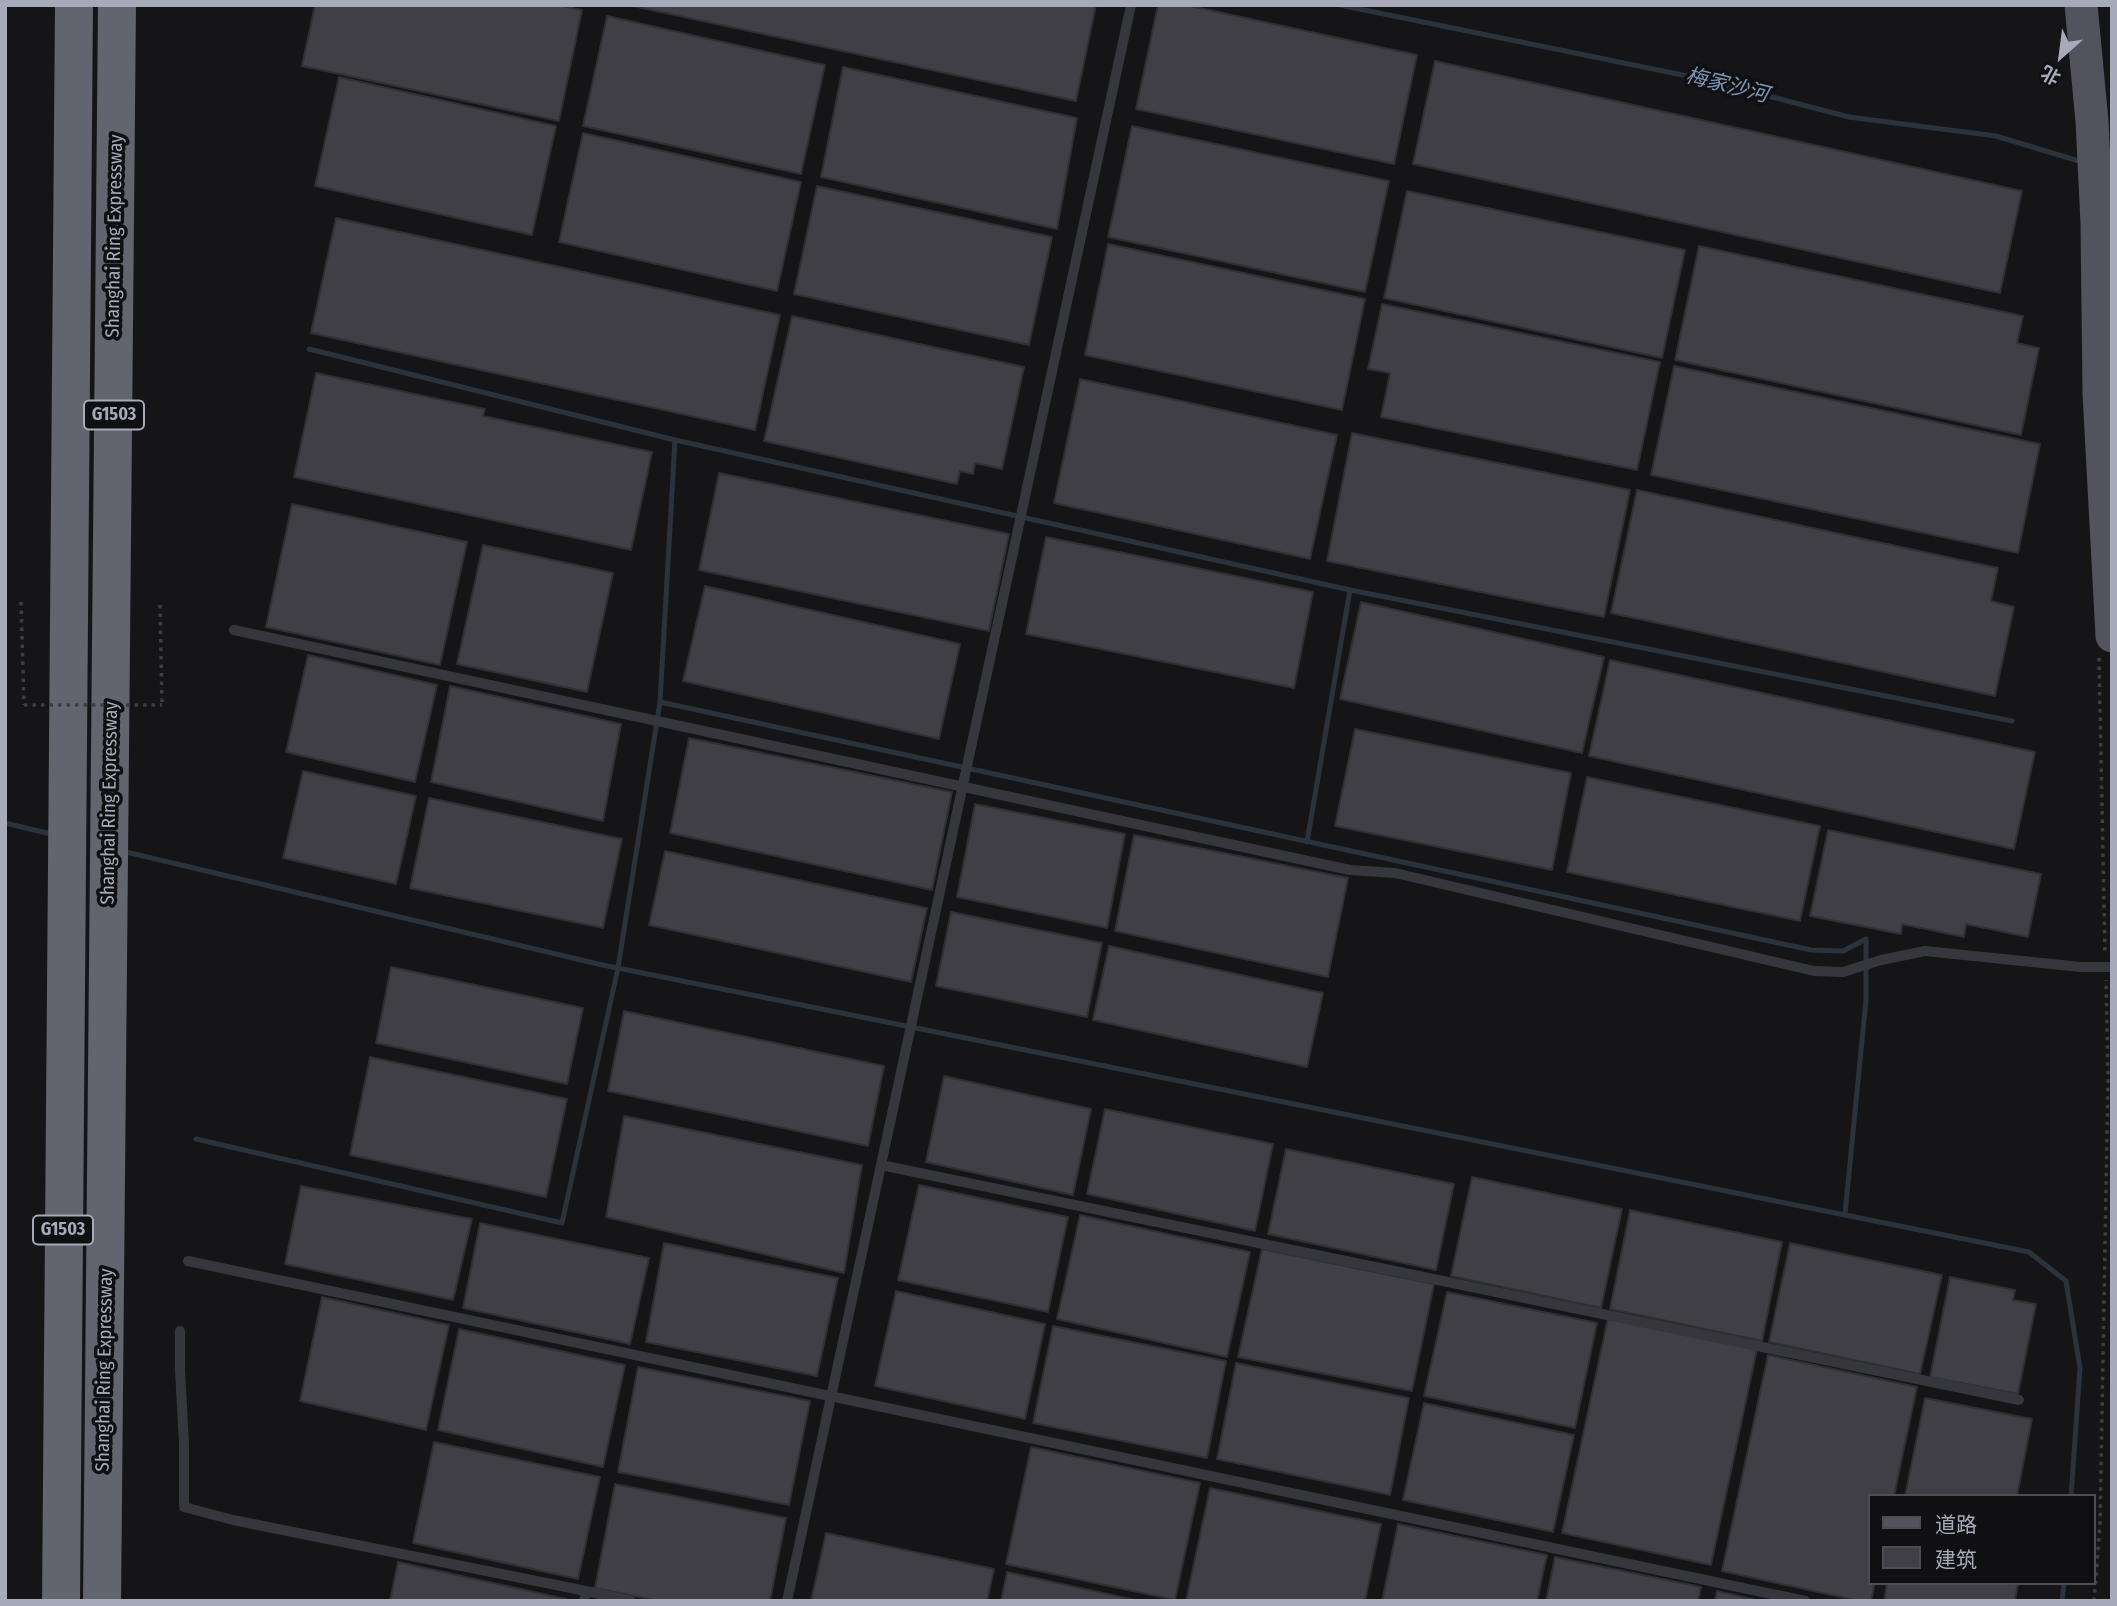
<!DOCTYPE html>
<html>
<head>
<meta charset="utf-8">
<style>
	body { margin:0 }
	#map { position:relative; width:2117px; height:1606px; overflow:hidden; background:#151517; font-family:"Fira Sans Condensed","Noto Sans SC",sans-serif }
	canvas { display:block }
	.frame { position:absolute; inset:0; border:7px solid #a6aab9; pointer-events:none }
	.legend { position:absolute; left:1868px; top:1494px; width:228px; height:91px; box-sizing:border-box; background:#101012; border:2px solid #4c4e55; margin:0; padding:9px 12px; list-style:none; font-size:21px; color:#a6aab9 }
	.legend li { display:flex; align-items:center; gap:14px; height:35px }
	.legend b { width:35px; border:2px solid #4c4e55 }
	.north { position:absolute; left:2026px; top:21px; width:70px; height:70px; -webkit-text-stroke:5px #101012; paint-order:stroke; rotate:208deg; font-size:19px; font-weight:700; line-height:28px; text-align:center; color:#a6aab9 }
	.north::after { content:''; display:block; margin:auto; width:24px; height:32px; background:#a6aab9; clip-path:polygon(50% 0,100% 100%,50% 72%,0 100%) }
</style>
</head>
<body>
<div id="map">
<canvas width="2117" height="1606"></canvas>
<div class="frame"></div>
<ul class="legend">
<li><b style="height:9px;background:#52535c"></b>道路</li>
<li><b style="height:19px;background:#3f3f45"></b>建筑</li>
</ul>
<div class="north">北</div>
</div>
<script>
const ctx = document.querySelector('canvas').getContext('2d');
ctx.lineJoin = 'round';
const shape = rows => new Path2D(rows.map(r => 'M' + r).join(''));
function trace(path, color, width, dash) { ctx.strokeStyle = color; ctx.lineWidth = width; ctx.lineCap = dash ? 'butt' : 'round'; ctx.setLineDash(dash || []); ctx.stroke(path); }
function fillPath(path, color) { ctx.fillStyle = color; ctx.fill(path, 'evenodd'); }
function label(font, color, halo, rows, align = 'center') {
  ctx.font = font + ' "Fira Sans Condensed","Noto Sans SC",sans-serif'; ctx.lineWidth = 7; ctx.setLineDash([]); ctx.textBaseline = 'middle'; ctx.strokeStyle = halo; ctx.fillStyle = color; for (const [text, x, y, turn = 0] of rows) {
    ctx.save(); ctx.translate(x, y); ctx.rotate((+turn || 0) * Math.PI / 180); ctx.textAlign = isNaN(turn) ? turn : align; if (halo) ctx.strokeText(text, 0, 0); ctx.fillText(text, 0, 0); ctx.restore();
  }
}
trace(shape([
	[1340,5,1707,80,1849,117,1996,136,2082,162],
	[675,440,1350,590,1307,842],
	[1350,590,2012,721],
	[660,702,1811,950,1843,951,1866,939,1866,1000,1845,1214],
	[5,823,55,835],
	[122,851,598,964,2029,1252,2066,1281,2080,1368,2071,1496],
	[196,1139,562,1223,618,968,660,702,675,440,309,349],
	[2062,1601,2064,1583]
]), '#2a333c', 5);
const building = shape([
	[315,5,558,5,582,10,559,121,302,66,315,5],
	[628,5,1096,5,1076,101,628,5],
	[1158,5,1186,5,1417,55,1394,164,1136,109,1158,5],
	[607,16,825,65,801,174,583,126,607,16],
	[1435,61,2022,191,2000,293,1413,164,1435,61],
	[843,67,1077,118,1057,229,821,177,843,67],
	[339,77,556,126,532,235,315,186,339,77],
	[1132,126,1389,181,1365,292,1108,237,1132,126],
	[583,133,801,182,777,291,559,242,583,133],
	[817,186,1052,237,1029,345,794,294,817,186],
	[1407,191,1685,250,1662,358,1384,298,1407,191],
	[336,218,780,315,755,430,311,333,336,218],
	[1108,244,1365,299,1342,410,1085,355,1108,244],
	[1699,246,2023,316,2017,343,2039,348,2021,435,1675,360,1699,246],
	[1382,304,1660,362,1637,470,1381,417,1390,373,1368,369,1382,304],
	[792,316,1024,367,1002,469,975,463,973,474,960,471,957,484,764,441,792,316],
	[1674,366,2040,444,2018,553,1651,475,1674,366],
	[316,373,485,409,483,416,652,452,631,550,294,477,316,373],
	[1080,379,1337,435,1310,559,1054,503,1080,379],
	[1352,433,1630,490,1604,617,1327,561,1352,433],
	[719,473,1009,534,989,631,699,570,719,473],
	[1637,490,1998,568,1991,601,2014,607,1995,696,1611,613,1637,490],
	[292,504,467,542,440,665,266,627,292,504],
	[1046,537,1313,592,1294,688,1026,634,1046,537],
	[483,545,613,573,587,692,457,664,483,545],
	[705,586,960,644,939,739,683,681,705,586],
	[1361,602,1604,657,1582,753,1340,699,1361,602],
	[308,655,437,685,415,782,286,752,308,655],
	[1610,660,2035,752,2014,849,1589,756,1610,660],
	[450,686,621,724,603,821,431,782,450,686],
	[1355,729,1571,773,1552,870,1335,826,1355,729],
	[689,738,952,792,932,890,670,833,689,738],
	[303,771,416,796,396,884,283,858,303,771],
	[1587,777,1820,826,1800,921,1567,872,1587,777],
	[429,798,622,839,603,928,410,888,429,798],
	[975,804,1125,834,1107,928,957,897,975,804],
	[1828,830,2041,874,2028,937,1966,924,1964,937,1902,924,1901,934,1810,916,1828,830],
	[1134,835,1348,878,1328,977,1115,931,1134,835],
	[665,851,927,908,911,982,649,925,665,851],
	[951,912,1102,943,1087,1017,936,986,951,912],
	[1109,946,1323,993,1307,1067,1093,1020,1109,946],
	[391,967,583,1008,567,1084,376,1043,391,967],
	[624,1011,884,1066,868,1146,608,1091,624,1011],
	[370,1057,567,1099,546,1197,350,1155,370,1057],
	[944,1076,1091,1109,1073,1195,926,1162,944,1076],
	[1105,1109,1273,1144,1255,1231,1087,1194,1105,1109],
	[624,1116,862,1165,844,1273,606,1217,624,1116],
	[1286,1149,1454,1184,1436,1270,1268,1234,1286,1149],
	[1472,1177,1622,1209,1601,1308,1451,1276,1472,1177],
	[919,1185,1068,1217,1048,1312,898,1280,919,1185],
	[301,1186,472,1219,453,1300,285,1264,301,1186],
	[1630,1210,1782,1242,1762,1341,1610,1309,1630,1210],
	[1080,1215,1250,1252,1227,1357,1057,1319,1080,1215],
	[480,1223,649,1258,630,1344,463,1308,480,1223],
	[664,1243,838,1278,817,1376,646,1342,664,1243],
	[1790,1243,1942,1275,1920,1374,1769,1342,1790,1243],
	[1262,1249,1434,1284,1412,1391,1238,1357,1262,1249],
	[1950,1277,2015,1290,2013,1300,2036,1304,2018,1394,1930,1377,1950,1277],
	[896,1291,1045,1324,1025,1419,875,1386,896,1291],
	[1447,1292,1597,1323,1575,1428,1424,1396,1447,1292],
	[322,1297,449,1325,426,1430,300,1401,322,1297],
	[1608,1318,1757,1349,1711,1565,1562,1533,1608,1318],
	[1053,1326,1226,1361,1207,1458,1033,1423,1053,1326],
	[459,1329,625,1365,603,1467,438,1430,459,1329],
	[1768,1355,1917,1387,1894,1496,1870,1496,1870,1583,1875,1583,1871,1601,1859,1601,1722,1571,1768,1355],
	[1236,1363,1409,1398,1390,1495,1217,1459,1236,1363],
	[638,1367,810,1401,789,1505,618,1472,638,1367],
	[1925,1398,2032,1419,2017,1496,1905,1496,1925,1398],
	[1424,1403,1574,1435,1553,1532,1403,1500,1424,1403],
	[434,1442,600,1477,578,1579,413,1543,434,1442],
	[1031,1447,1200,1483,1175,1600,1006,1564,1031,1447],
	[615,1484,786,1518,770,1601,658,1601,595,1588,615,1484],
	[1210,1488,1381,1524,1365,1601,1186,1601,1210,1488],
	[1398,1524,1547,1555,1537,1601,1382,1601,1398,1524],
	[826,1533,994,1569,987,1601,811,1601,826,1533],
	[1555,1557,1701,1587,1698,1601,1546,1601,1555,1557],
	[398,1562,566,1599,566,1601,390,1601,398,1562],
	[1007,1572,1140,1601,1001,1601,1007,1572],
	[1887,1583,2018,1583,2015,1601,1884,1601,1887,1583],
	[1717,1591,1761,1601,1715,1601,1717,1591]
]);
fillPath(building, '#3f3f45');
trace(building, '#2f2f34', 2);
trace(shape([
	[21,602,24,705],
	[160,605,162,705],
	[2099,658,2105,955],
	[2094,1601,2100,1525,2108,1079,2106,980]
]), '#3c3e44', 3.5, [3.5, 5]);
trace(shape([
	[234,630,1350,870,1395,873,1814,971,1843,972,1881,960,1925,951,2081,967,2112,967],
	[881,1165,2019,1400],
	[188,1261,1805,1601],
	[180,1331,180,1370,184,1444,184,1507,233,1520,586,1591],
	[584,1601,586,1591,631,1601],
	[787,1601,1131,5]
]), '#36373d', 10);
trace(shape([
	[2081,5,2092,121,2097,223,2099,393,2112,636]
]), '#52535c', 33);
trace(shape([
	[61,1601,74,5],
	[102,1601,117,5]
]), '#62646e', 38);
trace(shape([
	[24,705,162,705]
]), '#3c3e44', 3.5, [3.5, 5]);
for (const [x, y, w] of [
	[114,415,60],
	[63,1230,60]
]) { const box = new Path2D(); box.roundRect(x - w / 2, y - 14.5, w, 29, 5); ctx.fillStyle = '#101012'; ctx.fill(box); trace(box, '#a6aab9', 2); }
label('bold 18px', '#a6aab9', null, [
	["G1503",114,415],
	["G1503",63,1230]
]);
label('19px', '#a6aab9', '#101012', [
	["Shanghai Ring Expressway",115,236,-89],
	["Shanghai Ring Expressway",110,803,-89],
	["Shanghai Ring Expressway",105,1370,-89]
]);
label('italic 21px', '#7a96b7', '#101012', [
	["梅家沙河",1727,86,14]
]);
</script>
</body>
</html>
